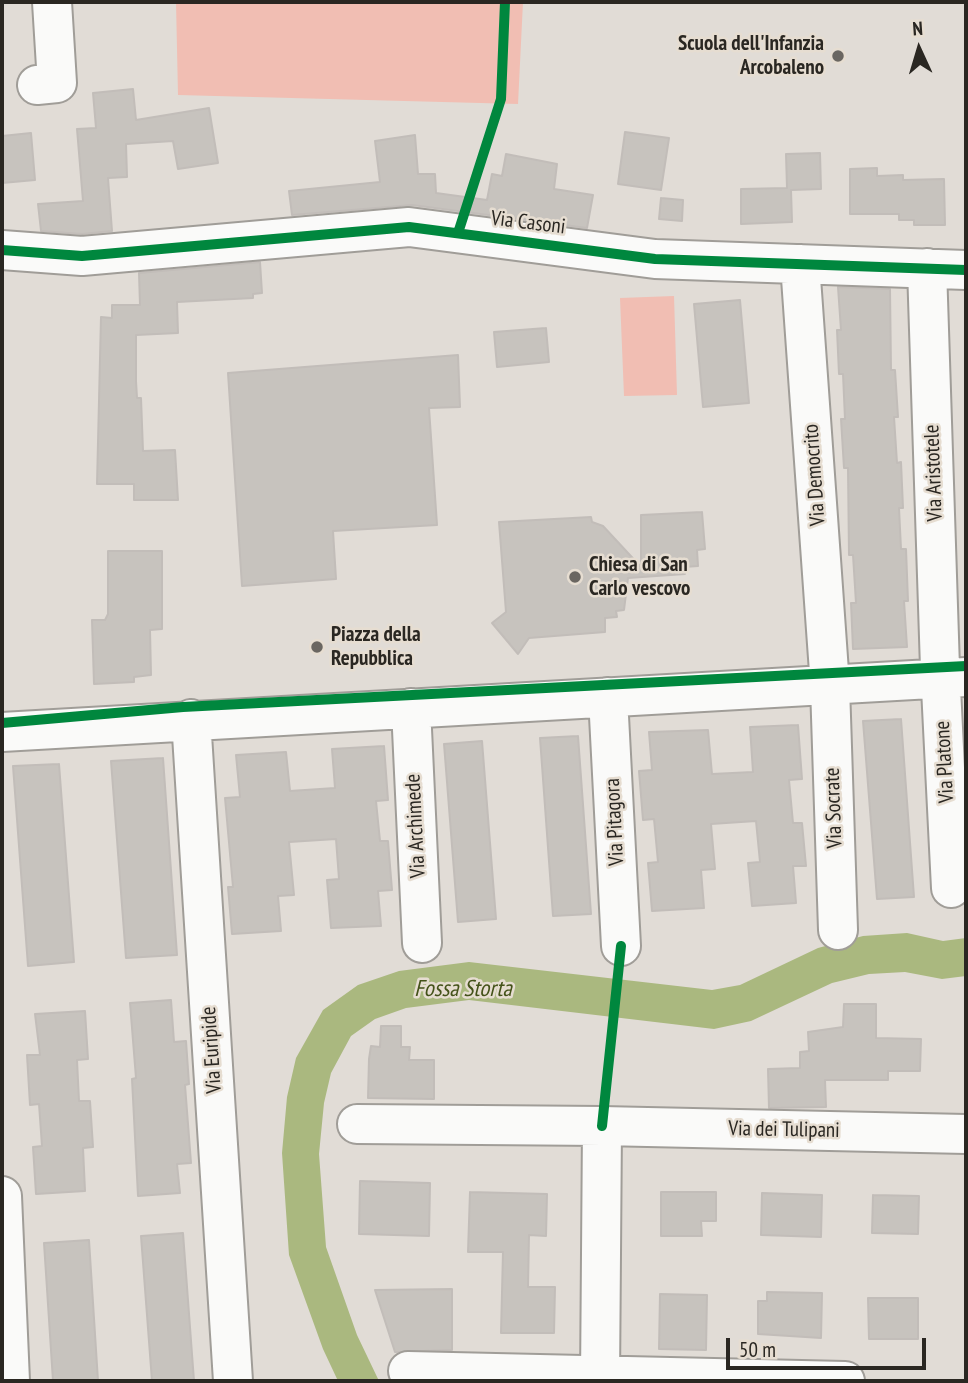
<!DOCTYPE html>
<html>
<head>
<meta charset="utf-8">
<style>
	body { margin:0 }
	#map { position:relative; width:968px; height:1383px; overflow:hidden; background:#e1dcd6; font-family:"PT Sans Narrow",sans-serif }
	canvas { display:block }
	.frame { position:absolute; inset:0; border:4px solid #2a2722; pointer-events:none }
	.north { position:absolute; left:884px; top:14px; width:70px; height:70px; -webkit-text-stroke:5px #e6ddd1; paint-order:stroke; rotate:356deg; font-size:19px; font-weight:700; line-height:28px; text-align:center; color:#2a2722 }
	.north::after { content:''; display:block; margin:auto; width:24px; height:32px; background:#2a2722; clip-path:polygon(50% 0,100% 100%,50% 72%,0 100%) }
	.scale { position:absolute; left:726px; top:1338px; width:200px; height:32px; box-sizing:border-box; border:4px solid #2a2722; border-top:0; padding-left:9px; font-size:21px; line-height:24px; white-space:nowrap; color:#2a2722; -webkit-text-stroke:5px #e6ddd1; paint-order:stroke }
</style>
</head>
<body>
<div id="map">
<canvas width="968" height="1383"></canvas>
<div class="frame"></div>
<div class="north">N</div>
<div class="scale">50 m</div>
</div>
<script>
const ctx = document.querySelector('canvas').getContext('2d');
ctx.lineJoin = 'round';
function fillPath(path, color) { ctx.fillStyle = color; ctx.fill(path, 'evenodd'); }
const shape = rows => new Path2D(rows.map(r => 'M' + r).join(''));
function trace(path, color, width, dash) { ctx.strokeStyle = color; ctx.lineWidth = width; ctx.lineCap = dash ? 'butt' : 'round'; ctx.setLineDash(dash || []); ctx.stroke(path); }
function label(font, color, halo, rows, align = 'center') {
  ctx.font = font + ' "PT Sans Narrow",sans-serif'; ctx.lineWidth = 5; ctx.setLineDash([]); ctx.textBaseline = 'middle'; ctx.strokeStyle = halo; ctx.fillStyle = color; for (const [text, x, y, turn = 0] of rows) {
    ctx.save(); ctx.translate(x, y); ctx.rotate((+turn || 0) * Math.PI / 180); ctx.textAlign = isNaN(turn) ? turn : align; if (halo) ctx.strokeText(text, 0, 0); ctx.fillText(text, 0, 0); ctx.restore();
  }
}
fillPath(shape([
	[176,2,523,2,518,104,178,95],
	[674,296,677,395,624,396,620,298]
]), '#f1beb3');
fillPath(shape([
	[907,933,943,941,966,938,966,976,942,979,905,972,869,974,832,983,751,1021,714,1029,469,1000,406,1008,375,1019,351,1036,331,1073,324,1103,319,1154,326,1247,357,1335,379,1381,338,1381,323,1349,289,1255,282,1153,287,1097,296,1058,323,1010,358,985,399,971,469,962,712,990,740,985,818,948,863,936]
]), '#aab87f');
const building = shape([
	[133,89,136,120,209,108,218,163,178,169,173,141,126,144,127,177,108,178,112,231,82,234,41,231,38,204,83,201,77,129,96,128,93,93,133,89],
	[625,132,669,138,661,190,618,184,625,132],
	[31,133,35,180,2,183,2,136,31,133],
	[415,135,418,174,435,174,436,193,487,200,492,174,502,176,506,154,557,164,554,189,593,195,587,228,412,205,292,215,289,191,380,182,375,141,415,135],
	[820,153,821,189,791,190,792,222,741,224,741,189,787,188,786,154,820,153],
	[877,168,877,176,903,175,903,180,944,179,945,225,914,225,914,220,899,220,899,214,850,214,850,169,877,168],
	[661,198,683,200,682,221,659,219,661,198],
	[260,262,262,293,253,294,253,298,177,302,178,333,136,335,136,381,137,398,141,398,143,451,175,450,178,500,134,500,134,484,97,484,101,317,112,318,112,305,140,305,139,273,260,262],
	[838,287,890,289,891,370,895,370,898,417,894,417,897,463,901,462,903,508,899,508,901,549,906,549,908,601,904,601,907,647,853,649,851,603,856,603,853,555,849,555,848,468,844,468,841,419,845,419,843,374,839,374,837,330,841,330,838,287],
	[740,300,749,403,703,407,694,304,740,300],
	[546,328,549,362,497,367,494,332,546,328],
	[458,355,460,407,429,408,437,525,333,531,336,579,242,586,228,373,458,355],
	[702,512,705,549,697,550,698,566,684,567,685,574,628,578,624,610,616,611,617,617,605,618,605,632,529,638,518,654,492,623,506,612,499,522,591,517,592,522,603,526,641,567,641,515,702,512],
	[108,551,162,551,162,629,150,630,151,675,134,677,134,682,94,684,92,620,105,620,108,614,108,551],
	[901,719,914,897,877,899,863,721,901,719],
	[798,725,802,779,789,780,793,823,802,823,806,866,793,866,796,903,752,906,748,863,760,862,756,821,711,824,715,869,701,870,704,908,652,911,648,863,658,862,654,819,643,820,639,771,652,770,649,732,708,730,712,774,753,772,750,727,798,725],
	[578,736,591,914,553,916,540,738,578,736],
	[482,741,496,919,458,922,444,744,482,741],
	[384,746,388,800,376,801,380,841,388,841,392,890,378,891,381,926,331,928,327,880,339,879,336,839,289,842,294,895,278,896,281,931,232,934,228,887,233,887,225,798,240,797,236,755,286,752,290,791,335,788,332,749,384,746],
	[163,758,177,955,126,958,111,761,163,758],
	[59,764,74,962,28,966,13,766,59,764],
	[171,1000,174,1042,186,1041,189,1084,185,1085,191,1163,177,1164,180,1193,138,1196,132,1079,136,1078,130,1003,171,1000],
	[844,1004,876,1004,876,1038,921,1039,920,1071,888,1071,888,1080,825,1080,826,1107,769,1108,768,1069,800,1068,800,1052,809,1051,808,1032,843,1027,844,1004],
	[85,1011,88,1059,77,1060,79,1101,90,1101,93,1147,83,1148,85,1191,36,1194,33,1147,42,1146,39,1104,30,1105,27,1055,40,1055,35,1014,85,1011],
	[381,1026,401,1026,401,1047,410,1047,409,1060,434,1060,434,1099,368,1098,369,1059,371,1046,380,1047,381,1026],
	[360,1181,430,1183,429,1236,359,1234,360,1181],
	[470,1192,547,1194,546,1236,529,1235,528,1287,555,1287,554,1333,501,1333,503,1252,468,1252,470,1192],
	[661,1192,716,1192,716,1221,701,1221,702,1236,661,1236,661,1192],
	[762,1193,822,1195,821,1237,761,1235,762,1193],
	[873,1195,919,1196,918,1234,872,1233,873,1195],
	[183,1233,194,1381,152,1381,141,1236,183,1233],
	[89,1240,98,1381,53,1381,44,1243,89,1240],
	[452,1289,452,1350,395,1352,375,1290,452,1289],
	[767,1292,822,1293,821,1338,758,1334,758,1301,767,1301,767,1292],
	[660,1294,707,1295,706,1350,659,1349,660,1294],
	[868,1298,918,1298,918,1339,869,1339,868,1298]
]);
fillPath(building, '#c7c3be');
trace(building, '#c2bdb9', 2);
const minor = shape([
	[37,85,57,83,52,2],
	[2,250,82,256,409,227,655,259,966,270],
	[800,264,830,686,838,930],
	[927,268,940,668,951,888],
	[608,697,621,946],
	[411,708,422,943],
	[191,719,233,1381],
	[2,732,966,677],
	[357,1124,602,1126,966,1134],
	[2,1196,10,1381],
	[408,1371,845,1381],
	[600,1381,602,1126]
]);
trace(minor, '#a09d98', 42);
trace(minor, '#fafaf9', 38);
trace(shape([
	[458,233,501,99,505,2],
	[2,250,82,256,409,227,655,259,966,270],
	[2,723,183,707,966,666],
	[602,1126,621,946]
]), '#00873e', 10);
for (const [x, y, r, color] of [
	[838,56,7,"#6a6661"],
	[575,577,7,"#6a6661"],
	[317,647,7,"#6a6661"]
]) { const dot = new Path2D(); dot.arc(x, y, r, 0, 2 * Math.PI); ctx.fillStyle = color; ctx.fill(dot); trace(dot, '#e6ddd1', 2.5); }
label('bold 21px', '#2a2722', '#e6ddd1', [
	["Scuola dell'Infanzia",824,44,"right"],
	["Arcobaleno",824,68,"right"],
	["Chiesa di San",589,565],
	["Carlo vescovo",589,589],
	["Piazza della",331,635],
	["Repubblica",331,659]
], 'left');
label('21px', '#2a2722', '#e6ddd1', [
	["Via Casoni",528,223,7],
	["Via Aristotele",934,473,-92],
	["Via Democrito",815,475,-94],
	["Via Platone",945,762,-93],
	["Via Socrate",834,808,-92],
	["Via Pitagora",615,822,-93],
	["Via Archimede",416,826,-93],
	["Via Euripide",212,1050,-94],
	["Via dei Tulipani",784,1130,1]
]);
label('italic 23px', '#445219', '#e6ddd1', [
	["Fossa Storta",463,989]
]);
</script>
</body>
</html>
